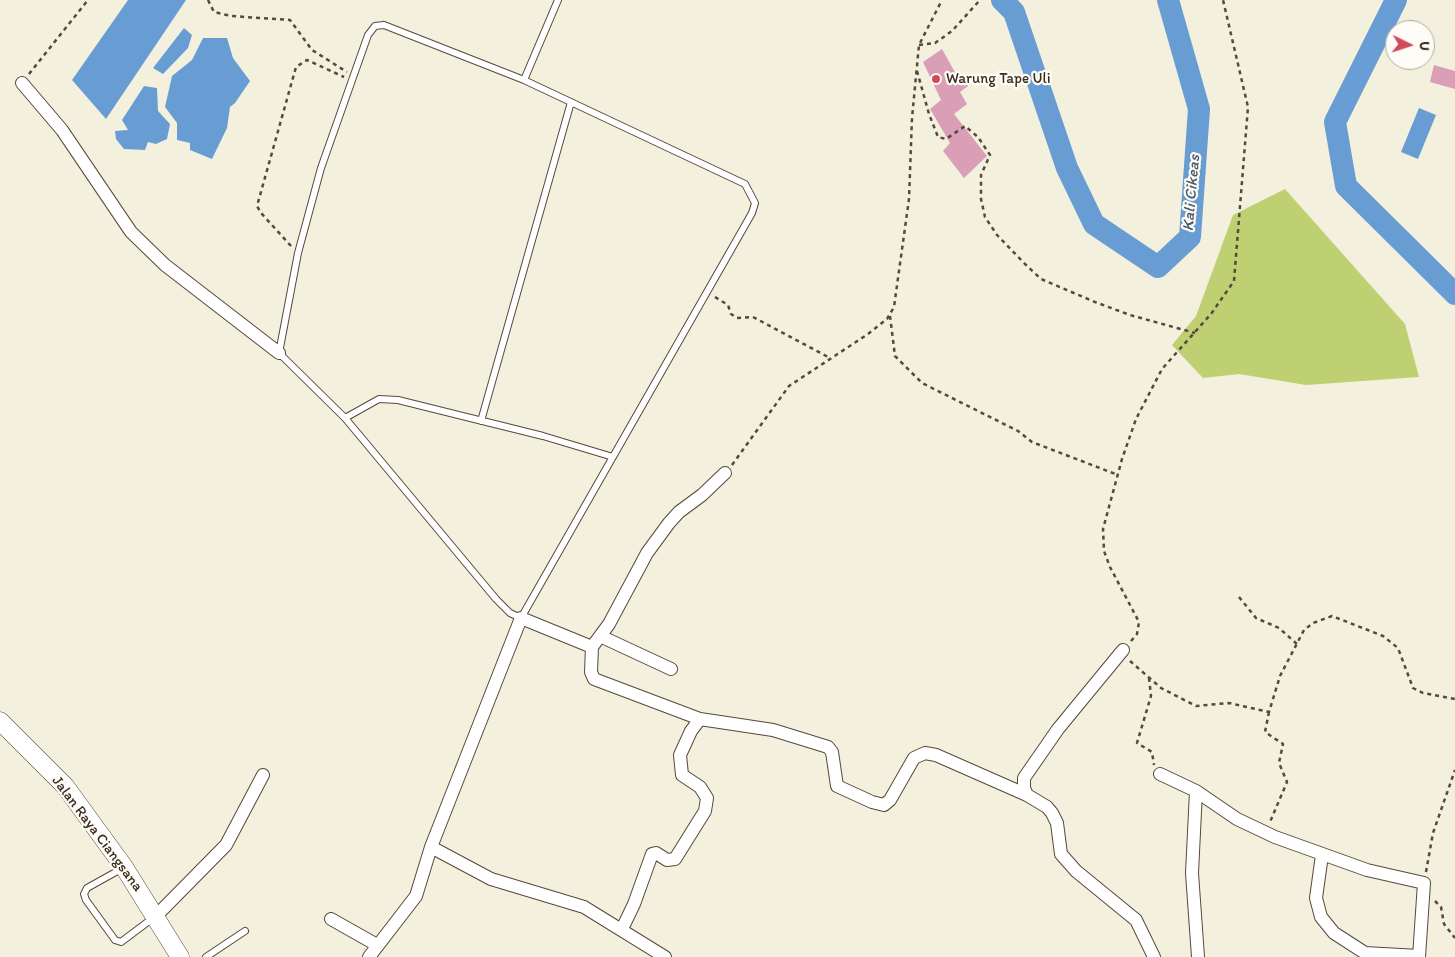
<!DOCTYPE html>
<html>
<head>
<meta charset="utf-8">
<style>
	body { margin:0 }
	#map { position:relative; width:1455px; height:957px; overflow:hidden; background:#f4f0de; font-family:Itim,sans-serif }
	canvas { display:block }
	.north { position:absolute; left:1385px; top:20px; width:50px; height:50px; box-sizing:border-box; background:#fdfcf7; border:1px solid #afa8a0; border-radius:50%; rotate:94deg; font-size:14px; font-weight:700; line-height:20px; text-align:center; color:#3b2a1e }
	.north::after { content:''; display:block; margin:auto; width:18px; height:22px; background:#d1495b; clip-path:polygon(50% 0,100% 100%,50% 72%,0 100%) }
</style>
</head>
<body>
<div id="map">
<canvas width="1455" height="957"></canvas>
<div class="north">U</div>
</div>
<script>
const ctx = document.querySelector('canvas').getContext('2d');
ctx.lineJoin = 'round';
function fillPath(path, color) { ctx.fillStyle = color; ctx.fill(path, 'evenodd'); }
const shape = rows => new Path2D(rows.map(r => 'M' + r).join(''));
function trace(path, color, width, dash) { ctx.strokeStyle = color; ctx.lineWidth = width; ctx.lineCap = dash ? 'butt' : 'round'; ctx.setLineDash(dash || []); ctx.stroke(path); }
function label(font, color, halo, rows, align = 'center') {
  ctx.font = font + ' Itim,sans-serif'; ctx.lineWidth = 4.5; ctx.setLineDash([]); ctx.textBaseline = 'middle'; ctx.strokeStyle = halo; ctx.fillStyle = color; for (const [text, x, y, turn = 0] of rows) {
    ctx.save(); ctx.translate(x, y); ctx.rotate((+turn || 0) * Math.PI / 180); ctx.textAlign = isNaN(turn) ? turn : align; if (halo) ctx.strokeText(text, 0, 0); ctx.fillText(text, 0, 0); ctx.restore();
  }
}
fillPath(shape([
	[1285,189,1405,324,1419,377,1306,385,1239,374,1203,378,1172,345,1196,316,1233,215]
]), '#bfd072');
fillPath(shape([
	[128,0,186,0,106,119,72,80],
	[184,28,192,35,188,48,163,74,153,68],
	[203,38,227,38,233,58,250,81,235,103,230,107,227,128,212,159,190,150,190,143,177,140,177,123,165,107,172,76,192,60],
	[144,86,157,88,158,111,170,124,167,139,156,144,148,142,145,150,124,149,116,139,115,131,128,130,122,120],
	[1419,108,1436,115,1418,159,1401,152]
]), '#689dd4');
trace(shape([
	[1002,0,1014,12,1067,168,1094,224,1158,267,1190,237,1199,109,1168,0],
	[1396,0,1335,122,1346,186,1455,294]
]), '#689dd4', 22);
fillPath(shape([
	[942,49,956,74,959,72,968,86,960,92,967,104,954,114,987,156,964,178,943,151,950,143,930,109,941,100,923,62],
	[1434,65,1455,71,1455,89,1430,82]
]), '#da9fb7');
const lane = shape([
	[384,25,524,80,745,184,755,203,752,213,521,618,510,613,496,599,345,418,279,353,298,253,321,168,368,35,375,26,384,25],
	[524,80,558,0],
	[345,418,379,399,398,400,543,436,613,457],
	[481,421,571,102],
	[123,868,87,888,84,894,86,900,115,940,121,942,153,918],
	[206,957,245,931]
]);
const street = shape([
	[22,83,62,130,131,232,165,265,279,353],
	[600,636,671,669],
	[592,647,609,624,647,553,669,523,679,512,702,495,725,473],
	[1123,650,1058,729,1024,778,1024,788,1027,795,1047,807,1052,813,1057,823,1061,854,1076,871,1136,920,1154,957],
	[1160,774,1196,791,1237,819,1275,837,1367,870,1424,883,1419,957],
	[1196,791,1192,873,1198,957],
	[431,847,491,879,584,907,665,957],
	[1322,855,1316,898,1321,917,1334,933,1365,953,1419,956],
	[156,916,226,845,263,775],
	[331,919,377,945],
	[622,929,634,904,652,854,656,853,667,860,675,859,705,811,707,798,700,787,682,775,680,755,691,731,700,719],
	[369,957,416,896,431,847,521,618,592,647,591,672,594,679,700,719,773,730,828,747,832,752,837,786,872,802,884,805,890,800,914,758,925,753,936,755,1027,795]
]);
const secondary = shape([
	[0,721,65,786,124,867,180,957]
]);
trace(lane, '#57483b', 8);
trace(street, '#57483b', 14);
trace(secondary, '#57483b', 19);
trace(shape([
	[208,0,214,12,231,16,290,20,312,50,347,72],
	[919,45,935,43,952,31,980,0],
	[917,71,929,114,938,137,946,139,965,126,978,137,990,155,981,175,981,199,985,217,997,235,1025,264,1041,279,1095,302,1130,315,1195,333],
	[29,74,88,0],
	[291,246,261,213,257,206,296,67,307,60,344,77],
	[715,297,728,305,731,314,737,318,753,317,830,358],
	[890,316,895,356,922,383,1018,431,1032,442,1118,475],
	[732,465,789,386,868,334,887,319,894,307,909,199,912,118,919,45,942,0],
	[1239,597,1256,618,1279,628,1297,644],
	[1131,641,1137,634,1139,622,1110,567,1104,551,1103,529,1122,459,1136,419,1162,369,1211,314,1234,281,1248,107,1223,0],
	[1130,661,1161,688,1196,706,1229,703,1269,712,1280,676,1304,630,1313,623,1332,616,1383,636,1398,648,1413,688,1423,693,1455,699],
	[1149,678,1151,696,1137,743,1152,752,1154,765],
	[1269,712,1265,732,1283,744,1279,763,1287,782,1270,822],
	[1426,872,1433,833,1455,770],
	[1435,901,1441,907,1444,924,1455,938]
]), '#57483b', 2.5, [4, 4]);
trace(lane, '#fff', 6);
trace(street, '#fff', 12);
trace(secondary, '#fff', 18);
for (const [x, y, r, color] of [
	[936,79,5,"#d1495b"]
]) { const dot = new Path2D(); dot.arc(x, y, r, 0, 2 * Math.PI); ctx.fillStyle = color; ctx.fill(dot); trace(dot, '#fdfcf7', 2); }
label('15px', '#3b2a1e', '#fdfcf7', [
	["Warung Tape Uli",946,79]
], 'left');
label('15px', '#3b2a1e', '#fdfcf7', [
	["Jalan Raya Ciangsana",97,834,53]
]);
label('italic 16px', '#4d5867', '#fdfcf7', [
	["Kali Cikeas",1192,193,-85]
]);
</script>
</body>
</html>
